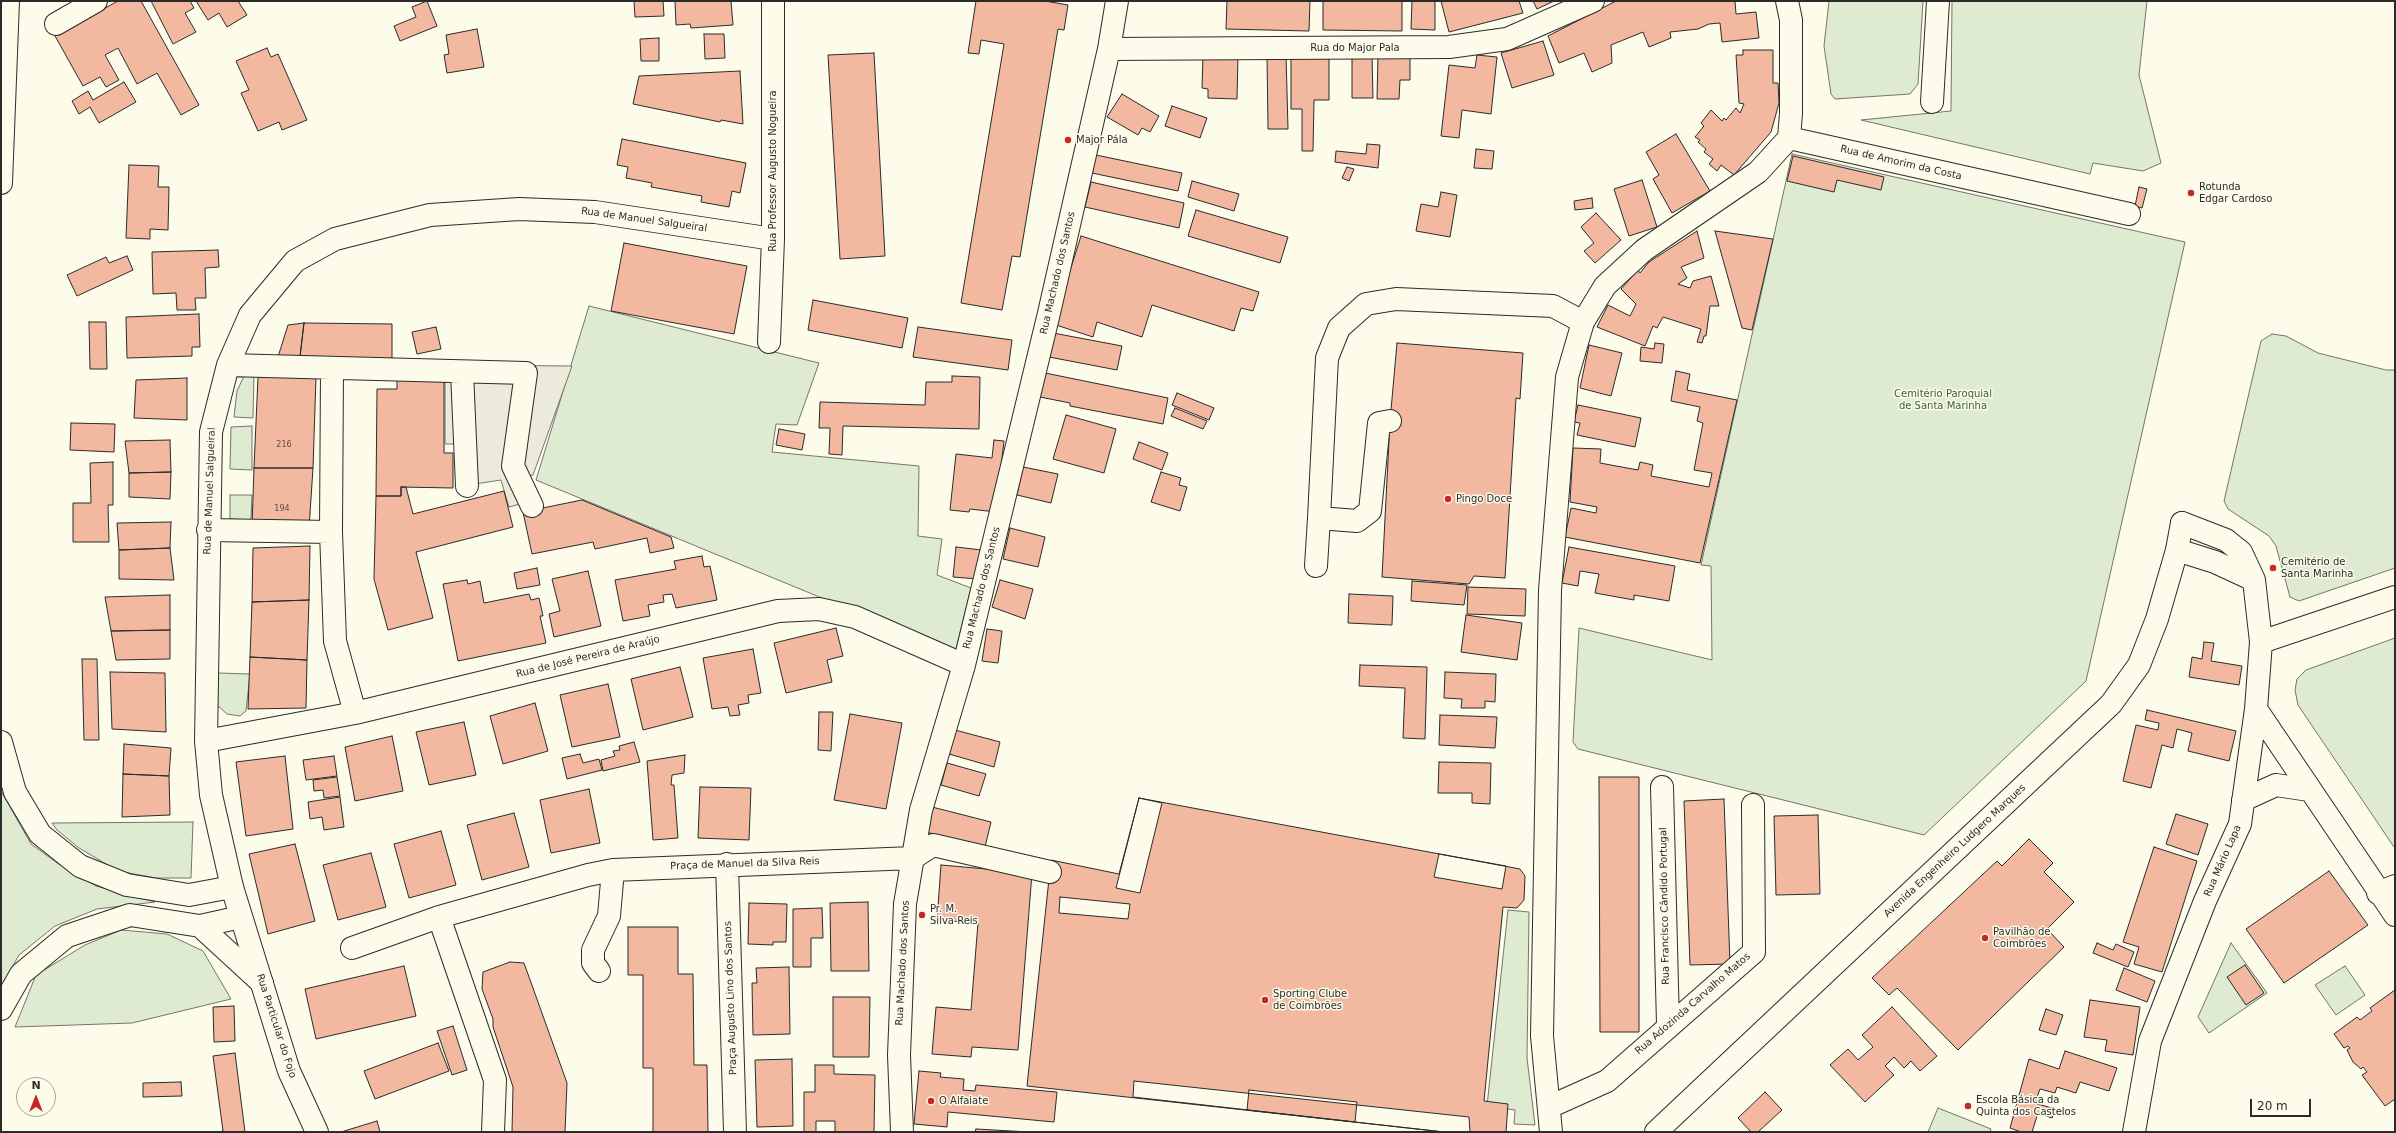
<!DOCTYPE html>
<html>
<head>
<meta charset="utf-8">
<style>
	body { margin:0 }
	#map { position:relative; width:2396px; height:1133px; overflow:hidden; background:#fdfbea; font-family:"DejaVu Sans",sans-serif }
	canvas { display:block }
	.frame { position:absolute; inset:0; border:2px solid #2b2b2b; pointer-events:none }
	.north { position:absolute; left:16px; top:1077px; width:40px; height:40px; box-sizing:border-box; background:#fdfbea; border:1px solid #a9a89e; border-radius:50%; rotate:0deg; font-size:11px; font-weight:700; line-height:16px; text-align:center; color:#2b2b2b }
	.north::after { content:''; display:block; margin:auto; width:14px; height:18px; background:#c62828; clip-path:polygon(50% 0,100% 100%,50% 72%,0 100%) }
	.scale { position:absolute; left:2250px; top:1099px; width:61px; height:18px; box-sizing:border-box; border:2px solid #2b2b2b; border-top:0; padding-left:5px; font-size:12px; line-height:14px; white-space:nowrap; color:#2b2b2b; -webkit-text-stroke:3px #fdfbea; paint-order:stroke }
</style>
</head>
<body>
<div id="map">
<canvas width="2396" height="1133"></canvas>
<div class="frame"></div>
<div class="north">N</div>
<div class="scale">20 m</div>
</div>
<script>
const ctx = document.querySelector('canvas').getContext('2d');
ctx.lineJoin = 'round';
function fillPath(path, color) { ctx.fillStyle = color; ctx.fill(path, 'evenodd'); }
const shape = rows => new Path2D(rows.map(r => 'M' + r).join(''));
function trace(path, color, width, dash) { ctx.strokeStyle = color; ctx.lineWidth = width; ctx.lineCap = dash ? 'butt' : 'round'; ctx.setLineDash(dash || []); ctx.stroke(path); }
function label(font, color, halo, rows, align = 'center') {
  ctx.font = font + ' "DejaVu Sans",sans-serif'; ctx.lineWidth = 3; ctx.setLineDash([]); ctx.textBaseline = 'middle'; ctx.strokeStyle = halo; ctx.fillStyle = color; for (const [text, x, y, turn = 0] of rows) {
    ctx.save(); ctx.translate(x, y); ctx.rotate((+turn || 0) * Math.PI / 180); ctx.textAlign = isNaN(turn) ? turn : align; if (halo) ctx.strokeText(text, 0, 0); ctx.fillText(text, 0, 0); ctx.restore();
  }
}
const green = shape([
	[1829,1,1923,1,1918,84,1910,94,1835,99,1831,94,1824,46,1829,1],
	[1952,1,2147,1,2139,75,2161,163,2143,171,2093,163,2090,174,1861,120,1951,111,1952,1],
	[1792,154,2185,242,2086,681,1924,835,1578,749,1573,742,1579,628,1712,660,1711,566,1701,565,1792,154],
	[589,306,819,363,797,425,776,424,772,452,919,466,918,536,942,539,937,575,971,588,955,653,536,480,589,306],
	[2272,334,2286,336,2318,353,2386,370,2395,370,2395,568,2299,601,2290,597,2276,546,2269,536,2228,509,2224,501,2261,341,2272,334],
	[245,374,254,374,253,418,234,417,237,391,245,374],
	[252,426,252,470,230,469,231,427,252,426],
	[230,495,252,495,251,520,230,519,230,495],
	[2395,638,2395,846,2394,847,2298,705,2295,690,2297,679,2306,670,2395,638],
	[218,673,250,674,246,711,240,716,227,714,217,705,218,673],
	[1,791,31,844,60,865,96,886,155,902,97,909,55,926,19,955,1,987,1,791],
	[193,822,191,878,156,878,118,871,79,848,57,830,52,823,193,822],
	[1508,910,1529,912,1527,1058,1535,1125,1514,1124,1515,1110,1487,1106,1508,910],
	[121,930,167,934,203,951,231,999,132,1023,15,1027,36,975,85,945,121,930],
	[2231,943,2267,993,2209,1033,2198,1017,2231,943],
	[2345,966,2365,995,2336,1015,2315,985,2345,966],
	[1938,1108,1991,1129,1990,1132,1928,1132,1938,1108]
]);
fillPath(green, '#deebd1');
trace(green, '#74746e', 1);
const parking = shape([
	[445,365,572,366,533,475,513,478,520,504,509,507,501,480,475,484,471,444,445,444,445,365]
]);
fillPath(parking, '#eceadb');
trace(parking, '#74746e', 1);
const building = shape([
	[118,1,141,1,199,105,181,115,157,73,137,84,118,48,105,55,119,80,106,87,100,77,83,86,55,36,118,1],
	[151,1,190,1,194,8,185,13,196,32,173,44,151,1],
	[196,1,238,1,247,15,227,27,219,13,208,20,196,1],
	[427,1,437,26,400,41,394,26,416,17,412,7,427,1],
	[634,1,663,1,664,16,635,17,634,1],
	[675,1,731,1,733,25,691,28,690,24,676,25,675,1],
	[976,1,1045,1,1068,5,1064,30,1058,29,1020,257,1012,256,1002,310,961,303,1004,44,981,40,979,54,968,53,976,1],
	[1227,1,1310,1,1309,31,1226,29,1227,1],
	[1323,1,1402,1,1402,31,1323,30,1323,1],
	[1412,1,1435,1,1435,30,1411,29,1412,1],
	[1441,1,1519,1,1523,13,1449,32,1441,1],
	[1533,1,1554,1,1537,9,1533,1],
	[1616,1,1735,1,1736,14,1756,12,1759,38,1722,42,1720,23,1709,24,1698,29,1670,32,1671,38,1649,47,1643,32,1611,45,1612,63,1592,72,1584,53,1559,63,1548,36,1616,1],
	[477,29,484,67,447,73,444,55,449,54,446,35,477,29],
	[704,34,724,34,725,58,705,59,704,34],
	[659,38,659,61,641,61,640,39,659,38],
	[1543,41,1554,75,1512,88,1501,53,1543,41],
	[267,48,271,57,278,54,307,120,282,130,279,122,258,131,241,93,249,90,236,61,267,48],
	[1743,50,1773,50,1773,83,1778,83,1779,103,1771,132,1734,175,1721,165,1717,171,1709,164,1713,159,1704,152,1706,149,1698,142,1700,140,1695,137,1704,126,1701,123,1711,110,1722,121,1724,118,1726,120,1736,108,1740,113,1744,104,1739,103,1736,55,1743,55,1743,50],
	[874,53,885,256,840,259,828,55,874,53],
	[1203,55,1238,56,1237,99,1208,98,1208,89,1202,88,1203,55],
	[1267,55,1286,55,1288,129,1268,129,1267,55],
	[1477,55,1497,57,1491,114,1462,110,1459,138,1441,136,1449,65,1475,68,1477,55],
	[1291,56,1329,56,1329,100,1314,100,1313,151,1302,151,1302,109,1291,109,1291,56],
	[1352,56,1372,56,1373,98,1352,98,1352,56],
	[1378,56,1410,57,1410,80,1400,80,1399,99,1377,99,1378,56],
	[740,71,743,124,721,120,720,122,633,104,639,76,740,71],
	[124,82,136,102,99,123,90,107,79,114,72,101,88,91,93,100,124,82],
	[1122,94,1159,116,1150,132,1142,128,1138,135,1107,117,1122,94],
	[1172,106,1207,118,1200,138,1165,126,1172,106],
	[1676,134,1710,191,1672,213,1653,179,1659,175,1646,152,1676,134],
	[622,139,746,163,740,193,732,191,729,207,701,202,702,196,651,187,652,183,626,178,628,167,617,165,622,139],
	[1367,144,1380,145,1378,168,1335,162,1336,151,1366,154,1367,144],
	[1476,149,1494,151,1492,169,1474,168,1476,149],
	[1096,155,1182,173,1178,191,1092,173,1096,155],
	[1793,156,1884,177,1881,190,1837,180,1834,192,1787,181,1793,156],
	[129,165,159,166,158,187,169,187,168,230,150,229,150,239,126,238,129,165],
	[1347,167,1354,169,1349,181,1342,178,1347,167],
	[1642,180,1657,227,1629,236,1614,189,1642,180],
	[1192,181,1239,194,1234,211,1188,197,1192,181],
	[1091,182,1184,203,1179,228,1085,207,1091,182],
	[2139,187,2147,189,2142,208,2135,206,2139,187],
	[1441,192,1457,195,1450,237,1416,231,1421,204,1438,207,1441,192],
	[1592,198,1593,208,1575,210,1574,201,1592,198],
	[1196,210,1288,237,1280,263,1188,236,1196,210],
	[1596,213,1621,240,1595,263,1584,251,1594,243,1581,227,1596,213],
	[1697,231,1704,258,1681,267,1687,278,1678,284,1690,288,1693,281,1711,276,1719,306,1710,306,1706,336,1704,336,1702,343,1697,342,1701,329,1663,317,1657,328,1653,326,1645,346,1597,327,1608,305,1630,316,1636,304,1621,289,1638,270,1640,273,1649,262,1697,231],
	[1715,231,1773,239,1752,330,1742,328,1715,231],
	[1081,236,1259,292,1253,311,1241,308,1234,331,1152,305,1142,337,1097,322,1093,337,1053,324,1081,236],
	[624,243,747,266,734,334,611,311,624,243],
	[218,250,219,267,205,268,206,298,195,298,196,310,177,310,176,293,153,294,152,252,218,250],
	[127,256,133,270,77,296,67,275,106,257,109,263,127,256],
	[813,300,908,318,902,348,808,330,813,300],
	[199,314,200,347,192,347,192,356,127,358,126,317,199,314],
	[89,322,106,322,107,369,90,369,89,322],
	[304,323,392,324,392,364,299,365,304,323],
	[304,323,299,365,277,360,288,325,304,323],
	[436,327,441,349,417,354,412,332,436,327],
	[918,327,1012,340,1008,370,913,357,918,327],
	[1053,333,1122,346,1117,370,1049,357,1053,333],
	[1397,343,1523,353,1520,399,1516,398,1505,578,1474,576,1469,584,1382,577,1390,421,1397,343],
	[1655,343,1664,344,1662,363,1640,361,1641,347,1654,349,1655,343],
	[1589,345,1622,353,1611,396,1580,388,1589,345],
	[1676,371,1690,374,1687,390,1737,400,1700,563,1565,537,1571,508,1596,513,1597,507,1570,502,1573,448,1601,449,1600,463,1638,470,1640,462,1653,465,1651,476,1709,487,1712,473,1694,470,1703,423,1697,421,1700,407,1671,401,1676,371],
	[1045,373,1168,398,1163,424,1070,406,1070,403,1040,397,1045,373],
	[952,376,980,377,979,429,843,426,842,455,829,454,830,428,819,428,820,402,925,405,926,382,952,382,952,376],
	[258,377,316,377,313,468,254,468,258,377],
	[397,377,444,377,444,453,453,453,453,488,401,487,401,496,376,496,377,389,397,389,397,377],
	[187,378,187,420,134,418,136,380,187,378],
	[1177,393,1214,408,1209,420,1172,405,1177,393],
	[1578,405,1641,418,1635,447,1577,435,1580,423,1574,422,1578,405],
	[1175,408,1207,421,1203,429,1171,416,1175,408],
	[1066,415,1116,429,1104,473,1053,459,1066,415],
	[71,423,115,424,114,452,70,450,71,423],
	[779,429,805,434,802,450,776,445,779,429],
	[170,440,171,472,129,473,125,441,170,440],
	[994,440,1004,441,996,512,970,509,969,512,950,510,956,454,992,458,994,440],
	[1139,442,1168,453,1162,470,1133,459,1139,442],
	[113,462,113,505,108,505,109,542,73,542,73,503,91,503,90,463,113,462],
	[1023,467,1058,474,1051,503,1017,495,1023,467],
	[254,468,313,468,309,528,252,527,254,468],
	[171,472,170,499,129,497,129,473,171,472],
	[1161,472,1181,478,1179,485,1187,487,1180,511,1151,502,1161,472],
	[401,487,406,487,413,514,504,491,513,527,416,552,433,618,388,630,374,579,376,496,401,496,401,487],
	[582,500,671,537,674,548,650,553,647,538,595,549,593,542,532,554,523,512,582,500],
	[171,522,170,548,119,550,117,523,171,522],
	[1010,528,1045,537,1038,567,1003,559,1010,528],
	[310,546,309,600,252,602,253,548,310,546],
	[956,547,982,550,979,579,953,577,956,547],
	[1569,547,1675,566,1669,601,1634,595,1634,600,1595,593,1599,574,1580,571,1578,586,1562,583,1569,547],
	[170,548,174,580,119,579,119,550,170,548],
	[702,556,704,567,710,566,717,600,676,608,672,594,663,595,664,602,648,605,650,616,623,621,615,580,676,569,674,561,702,556],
	[537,568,540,585,517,589,514,573,537,568],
	[588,571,601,626,554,637,549,614,560,611,552,579,588,571],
	[467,580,468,584,480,581,484,603,529,594,531,600,539,598,543,616,540,616,546,643,458,661,443,584,467,580],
	[1000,580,1033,589,1025,619,992,607,1000,580],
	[1412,581,1467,585,1464,605,1411,601,1412,581],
	[1468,587,1526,589,1525,616,1467,614,1468,587],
	[1349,594,1393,596,1392,625,1348,623,1349,594],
	[170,595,170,630,111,631,105,597,170,595],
	[309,600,307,660,250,657,252,602,309,600],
	[1466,615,1522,623,1517,660,1461,652,1466,615],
	[836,628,843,656,827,660,832,682,786,693,774,643,836,628],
	[987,629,1002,631,998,663,982,661,987,629],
	[170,630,170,659,116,660,111,631,170,630],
	[2204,642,2214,643,2211,661,2242,666,2239,685,2189,677,2192,657,2202,659,2204,642],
	[753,649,761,693,748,695,749,703,738,705,740,715,730,716,728,707,712,709,703,658,753,649],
	[250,657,307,660,306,708,248,709,250,657],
	[82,659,97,659,99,740,84,740,82,659],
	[1360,665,1427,667,1425,739,1403,738,1405,688,1359,686,1360,665],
	[680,667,693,717,643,730,631,679,680,667],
	[110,672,165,673,166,732,112,729,110,672],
	[1445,672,1496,674,1495,702,1485,701,1485,708,1461,708,1462,699,1444,698,1445,672],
	[608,684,620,737,572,747,560,695,608,684],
	[535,703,548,751,503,764,490,716,535,703],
	[2147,710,2236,731,2229,761,2188,751,2192,733,2177,729,2173,748,2162,745,2151,788,2123,781,2136,725,2158,730,2159,723,2145,720,2147,710],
	[819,712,833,712,831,751,818,750,819,712],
	[850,714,902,723,886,809,834,800,850,714],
	[1440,715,1497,717,1495,748,1439,745,1440,715],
	[464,722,476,775,429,785,416,732,464,722],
	[955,730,1000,742,994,767,949,754,955,730],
	[392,736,403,791,355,801,345,747,392,736],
	[634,742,640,762,603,771,601,760,615,756,613,751,620,750,619,746,634,742],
	[124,744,171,748,169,776,123,774,124,744],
	[580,754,583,763,599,759,602,770,567,779,562,758,580,754],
	[685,755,684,773,672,775,671,785,674,785,678,838,653,840,647,761,685,755],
	[285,756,293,829,246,836,236,762,285,756],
	[334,756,337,776,306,780,303,760,334,756],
	[1439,762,1491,763,1490,804,1472,803,1472,793,1438,793,1439,762],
	[947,763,986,774,979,796,941,785,947,763],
	[123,774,169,776,170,815,122,817,123,774],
	[337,777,340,796,324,798,323,790,314,791,313,780,337,777],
	[1599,777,1639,777,1639,1032,1600,1032,1599,777],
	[700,787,751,788,749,840,698,838,700,787],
	[589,789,600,843,551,853,540,800,589,789],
	[340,797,344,827,324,830,322,817,310,819,308,802,340,797],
	[1139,798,1520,869,1525,876,1524,900,1517,908,1503,907,1484,1101,1508,1104,1506,1132,1444,1132,1027,1086,1051,860,1119,874,1139,798],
	[1139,798,1162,803,1140,893,1116,888,1139,798],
	[1724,799,1730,964,1690,965,1684,801,1724,799],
	[932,807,991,822,985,847,926,832,932,807],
	[514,813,529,867,482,880,467,825,514,813],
	[2176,814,2208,824,2198,855,2166,844,2176,814],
	[1818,815,1820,894,1776,895,1774,816,1818,815],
	[441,831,456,885,409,898,394,844,441,831],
	[2029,839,2053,863,2044,872,2074,902,2047,929,2064,947,1958,1050,1897,988,1889,995,1872,978,1997,861,2002,866,2029,839],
	[295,844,315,921,268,934,249,854,295,844],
	[2154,847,2197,861,2162,972,2134,964,2139,947,2123,942,2154,847],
	[371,853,386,907,338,920,323,865,371,853],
	[1439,854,1506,866,1502,889,1434,877,1439,854],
	[941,865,1032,873,1018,1050,972,1047,971,1057,932,1054,936,1007,971,1010,978,923,937,920,941,865],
	[2329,871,2368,925,2284,983,2246,929,2329,871],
	[1060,897,1130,904,1128,919,1059,913,1060,897],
	[868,902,869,971,831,971,830,903,868,902],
	[749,903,787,904,786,942,773,942,773,945,748,944,749,903],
	[822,908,823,938,811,938,811,967,793,967,793,909,822,908],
	[628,927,678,927,678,974,693,974,694,1065,707,1065,708,1132,653,1132,653,1068,643,1068,643,975,628,975,628,927],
	[2097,943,2113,950,2116,944,2134,952,2128,967,2093,953,2097,943],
	[510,962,524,963,567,1083,565,1132,512,1132,513,1087,493,1027,493,1019,482,989,483,972,510,962],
	[2245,965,2264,993,2246,1005,2227,977,2245,965],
	[404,966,416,1016,316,1039,305,989,404,966],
	[789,967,790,1034,753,1035,752,983,757,983,756,968,789,967],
	[2124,968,2155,981,2147,1002,2116,990,2124,968],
	[2395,990,2395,1099,2385,1106,2362,1075,2367,1072,2363,1067,2361,1069,2353,1062,2347,1050,2350,1048,2348,1046,2344,1048,2334,1034,2357,1017,2360,1020,2372,1011,2370,1008,2395,990],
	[833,997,870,997,869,1057,833,1057,833,997],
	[2090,1000,2140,1007,2133,1055,2105,1051,2107,1040,2084,1037,2090,1000],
	[234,1006,235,1041,214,1042,213,1007,234,1006],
	[1892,1007,1937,1056,1920,1071,1911,1061,1904,1068,1894,1057,1885,1066,1894,1075,1865,1102,1830,1065,1848,1049,1858,1060,1873,1047,1862,1035,1892,1007],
	[2046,1009,2063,1015,2056,1035,2039,1030,2046,1009],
	[453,1026,467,1070,452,1075,437,1031,453,1026],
	[438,1043,449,1071,375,1099,364,1071,438,1043],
	[2065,1051,2117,1068,2109,1091,2080,1082,2076,1093,2057,1087,2055,1093,2040,1089,2035,1103,2055,1109,2052,1118,2038,1113,2032,1132,2021,1132,2010,1128,2029,1059,2059,1069,2065,1051],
	[235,1053,245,1132,219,1132,223,1131,213,1056,235,1053],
	[792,1059,793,1126,757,1127,755,1060,792,1059],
	[815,1065,834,1065,834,1074,875,1075,874,1132,835,1132,835,1121,816,1121,816,1132,804,1132,804,1092,815,1092,815,1065],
	[919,1071,941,1073,940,1077,964,1079,963,1090,975,1091,976,1085,1057,1092,1054,1122,948,1112,947,1127,914,1124,919,1071],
	[1134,1081,1469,1117,1470,1132,1444,1132,1133,1097,1134,1081],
	[181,1082,182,1096,143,1097,143,1083,181,1082],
	[1249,1090,1357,1102,1355,1122,1247,1110,1249,1090],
	[1765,1092,1782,1110,1758,1132,1751,1132,1738,1118,1765,1092],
	[377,1121,380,1132,341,1132,377,1121],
	[976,1129,1029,1132,975,1132,976,1129]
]);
fillPath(building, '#f2b8a0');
trace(building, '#2b2b2b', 1);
const minor = shape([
	[1787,1,1791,20,1791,113,1789,138],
	[56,24,96,1],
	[1109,49,1449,47,1507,39,1593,1],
	[1932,102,1938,1],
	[1789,138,2129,214],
	[769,342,773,239,773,1],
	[228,365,526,373,513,466,532,506],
	[332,369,331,532,335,641,355,713],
	[462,372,467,486],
	[1390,421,1379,423,1370,511,1357,521,1319,518,1327,358,1339,328,1366,304,1396,299,1553,306,1583,322],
	[208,530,331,532],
	[2177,550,2215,562,2254,580],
	[1316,566,1319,518],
	[2261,642,2395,597],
	[2256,709,2395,915],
	[206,741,355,713,778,611,819,609,855,617,964,665],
	[1662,787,1668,1025],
	[2243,800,2276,785,2309,790],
	[727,864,735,1132],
	[2378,893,2395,886],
	[439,917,495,1080,493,1132],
	[352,948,439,917,588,875,613,870,913,858,933,845,1050,872],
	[599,971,593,963,593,950,609,916,613,870],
	[1549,1107,1607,1081,1754,952,1753,805],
	[317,1132,289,1071,232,887,211,795,206,741,211,432,228,365,250,315,295,261,335,239,430,215,519,209,595,212,773,239],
	[902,1132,899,1055,905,904,921,810,964,665,1049,313,1109,49,1117,1],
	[1551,1132,1542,1036,1550,590,1567,377,1583,322,1605,286,1644,250,1758,172,1789,138],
	[2134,1132,2150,1041,2205,901,2240,824,2256,709,2261,642,2254,580,2241,552,2226,540,2182,523]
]);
const major = shape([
	[1656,1132,2111,704,2139,665,2157,619,2177,550,2182,523]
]);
const highway = shape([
	[1,183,8,1],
	[1,742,15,792,40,834,80,866,127,885,189,895,232,887],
	[200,926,262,983],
	[1,1009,21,974,67,936,130,915,200,926,241,917]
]);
trace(minor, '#2b2b2b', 24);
trace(major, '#2b2b2b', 24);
trace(highway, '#2b2b2b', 24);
trace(minor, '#fdfbea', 22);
trace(major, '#fdfbea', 22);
trace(highway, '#fdfbea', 22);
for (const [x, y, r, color] of [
	[1068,140,4,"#c62828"],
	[2191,193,4,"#c62828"],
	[1448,499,4,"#c62828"],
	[2273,568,4,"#c62828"],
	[922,915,4,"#c62828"],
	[1985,938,4,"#c62828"],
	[1265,1000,4,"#c62828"],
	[931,1101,4,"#c62828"],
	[1968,1106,4,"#c62828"]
]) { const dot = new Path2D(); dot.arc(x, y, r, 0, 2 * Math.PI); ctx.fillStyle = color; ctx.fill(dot); trace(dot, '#fdfbea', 1.5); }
label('8px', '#5d4e48', null, [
	["216",284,445],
	["194",282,509]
]);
label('10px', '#2b2b2b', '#fdfbea', [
	["Rua do Major Pala",1355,48],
	["Rua de Amorim da Costa",1901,163,13],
	["Rua Professor Augusto Nogueira",773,171,-90],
	["Rua de Manuel Salgueiral",644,220,8],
	["Rua Machado dos Santos",1058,273,-77],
	["Rua de Manuel Salgueiral",210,491,-88],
	["Rua Machado dos Santos",982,588,-76],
	["Rua de José Pereira de Araújo",588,657,-14],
	["Avenida Engenheiro Ludgero Marques",1955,851,-43],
	["Rua Mário Lapa",2223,861,-66],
	["Praça de Manuel da Silva Reis",745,864,-2],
	["Rua Francisco Cândido Portugal",1665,906,-91],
	["Rua Machado dos Santos",903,963,-87],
	["Praça Augusto Lino dos Santos",731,998,-92],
	["Rua Adozinda Carvalho Matos",1693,1004,-41],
	["Rua Particular do Fojo",276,1026,72]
]);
label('10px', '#2b2b2b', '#fdfbea', [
	["Major Pála",1076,140],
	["Rotunda",2199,187],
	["Edgar Cardoso",2199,199],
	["Pingo Doce",1456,499],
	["Cemitério de",2281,562],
	["Santa Marinha",2281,574],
	["Pr. M.",930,909],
	["Silva Reis",930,921],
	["Pavilhão de",1993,932],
	["Coimbrões",1993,944],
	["Sporting Clube",1273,994],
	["de Coimbrões",1273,1006],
	["Escola Básica da",1976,1100],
	["Quinta dos Castelos",1976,1112],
	["O Alfaiate",939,1101]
], 'left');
label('10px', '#34623c', '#fdfbea', [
	["Cemitério Paroquial",1943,394],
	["de Santa Marinha",1943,406]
]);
</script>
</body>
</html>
